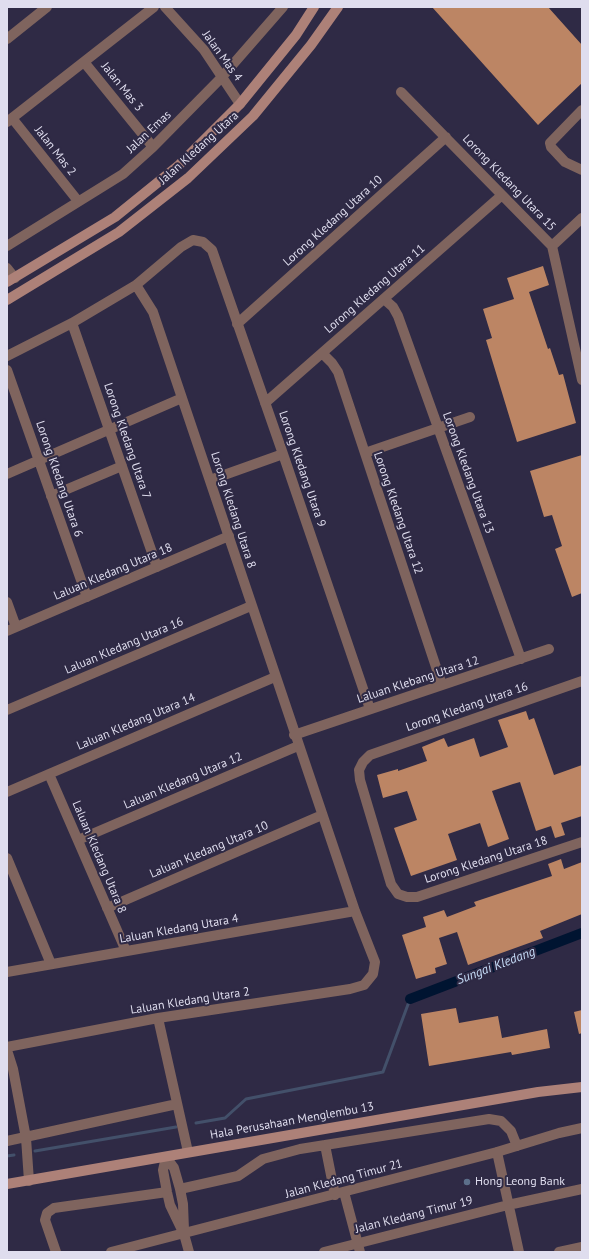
<!DOCTYPE html>
<html>
<head>
<meta charset="utf-8">
<style>
	body { margin:0 }
	#map { position:relative; width:589px; height:1259px; overflow:hidden; background:#2f2a45; font-family:"PT Sans",sans-serif }
	canvas { display:block }
	.frame { position:absolute; inset:0; border:8px solid #dfddee; pointer-events:none }
</style>
</head>
<body>
<div id="map">
<canvas width="589" height="1259"></canvas>
<div class="frame"></div>
</div>
<script>
const ctx = document.querySelector('canvas').getContext('2d');
ctx.lineJoin = 'round';
const shape = rows => new Path2D(rows.map(r => 'M' + r).join(''));
function trace(path, color, width, dash) { ctx.strokeStyle = color; ctx.lineWidth = width; ctx.lineCap = dash ? 'butt' : 'round'; ctx.setLineDash(dash || []); ctx.stroke(path); }
function fillPath(path, color) { ctx.fillStyle = color; ctx.fill(path, 'evenodd'); }
function label(font, color, halo, rows, align = 'center') {
  ctx.font = font + ' "PT Sans",sans-serif'; ctx.lineWidth = 4; ctx.setLineDash([]); ctx.textBaseline = 'middle'; ctx.strokeStyle = halo; ctx.fillStyle = color; for (const [text, x, y, turn = 0] of rows) {
    ctx.save(); ctx.translate(x, y); ctx.rotate((+turn || 0) * Math.PI / 180); ctx.textAlign = isNaN(turn) ? turn : align; if (halo) ctx.strokeText(text, 0, 0); ctx.fillText(text, 0, 0); ctx.restore();
  }
}
trace(shape([
	[196,1123,225,1118,246,1099,383,1072,410,999],
	[35,1151,176,1127],
	[7,1156,14,1155]
]), '#43506a', 3);
trace(shape([
	[410,999,582,933]
]), '#001431', 10);
fillPath(shape([
	[432,7,548,7,582,45,582,83,538,125],
	[543,266,549,285,529,292,548,349,550,348,559,375,563,374,576,423,517,442,486,340,492,338,483,309,514,299,507,278],
	[582,455,582,593,572,597,555,549,562,546,552,515,544,517,530,471],
	[526,711,529,720,534,718,554,775,582,765,582,816,561,823,565,835,555,838,551,826,536,831,520,782,513,784,492,791,509,839,488,847,480,823,448,834,457,860,411,876,394,828,417,820,407,791,383,798,377,775,398,769,398,771,427,761,422,747,444,738,448,747,474,738,480,757,508,747,498,720],
	[561,859,564,869,582,862,582,914,540,931,543,938,468,965,457,932,439,938,447,964,435,968,436,973,416,979,402,935,426,927,423,917,444,910,447,917,476,906,474,902,552,876,548,864],
	[456,1008,459,1023,498,1016,502,1038,547,1029,550,1048,512,1055,511,1052,429,1066,421,1014],
	[582,1010,582,1033,579,1034,574,1012]
]), '#bc8564');
trace(shape([
	[165,7,204,50,240,104],
	[7,39,47,7],
	[84,62,153,147],
	[401,92,552,246,582,380],
	[582,110,550,143,551,147,565,162,582,170],
	[12,118,78,201],
	[7,122,154,7],
	[7,246,123,174,153,147,221,78,283,7],
	[552,246,582,218],
	[7,268,15,278],
	[384,299,393,307,398,316,521,659],
	[72,323,157,567],
	[237,324,446,137],
	[322,353,332,363,338,372,442,685],
	[7,356,72,323,136,285,181,247,193,240,203,242,212,250,283,454,370,709],
	[7,370,87,597],
	[265,403,502,195],
	[365,453,470,417],
	[7,474,182,398],
	[210,480,283,454],
	[51,496,122,466],
	[7,602,16,627],
	[7,631,229,536],
	[582,681,370,755,363,762,359,770,360,780,391,884,398,894,407,897,417,897,582,842],
	[7,710,251,606],
	[294,735,549,649],
	[49,774,126,951],
	[7,792,275,677],
	[78,840,298,746],
	[7,858,51,964],
	[107,908,322,815],
	[7,972,355,911],
	[158,1018,188,1152],
	[7,1047,158,1018,350,989,364,985,373,974,375,962,355,911,153,312,136,285],
	[7,1050,13,1069,26,1138,29,1181],
	[7,1141,177,1104],
	[325,1145,335,1195],
	[497,1152,519,1252],
	[166,1157,163,1170,167,1192,170,1205,184,1234,189,1252],
	[166,1157,174,1168,180,1189,183,1204,184,1230],
	[180,1189,238,1176,263,1159,300,1149,489,1119,501,1121,511,1131,517,1146],
	[344,1192,360,1252],
	[56,1252,45,1220,47,1213,54,1208,167,1192],
	[111,1252,497,1152,559,1133,582,1128],
	[324,1252,508,1205,582,1189],
	[559,1252,582,1247]
]), '#7f645e', 10);
trace(shape([
	[7,282,115,217,178,166,240,104,296,35,314,7],
	[7,300,119,232,188,178,253,116,311,45,338,7],
	[7,1184,538,1092,582,1087]
]), '#ad8178', 10);
for (const [x, y, r, color] of [
	[467,1182,4,"#5c6f8a"]
]) { const dot = new Path2D(); dot.arc(x, y, r, 0, 2 * Math.PI); ctx.fillStyle = color; ctx.fill(dot); trace(dot, '#2f2a45', 1.5); }
label('12px', '#dfddee', '#2f2a45', [
	["Jalan Mas 4",222,56,54],
	["Jalan Mas 3",122,87,51],
	["Jalan Emas",149,132,-43],
	["Jalan Kledang Utara",199,148,-42],
	["Jalan Mas 2",55,151,52],
	["Lorong Kledang Utara 15",509,183,46],
	["Lorong Kledang Utara 10",333,221,-42],
	["Lorong Kledang Utara 11",375,289,-41],
	["Lorong Kledang Utara 7",127,441,71],
	["Lorong Kledang Utara 9",302,469,71],
	["Lorong Kledang Utara 13",468,473,70],
	["Lorong Kledang Utara 6",59,479,71],
	["Lorong Kledang Utara 8",233,510,72],
	["Lorong Kledang Utara 12",398,513,71],
	["Laluan Kledang Utara 18",113,572,-23],
	["Laluan Kledang Utara 16",124,646,-23],
	["Laluan Klebang Utara 12",418,680,-18],
	["Lorong Kledang Utara 16",467,707,-19],
	["Laluan Kledang Utara 14",136,722,-23],
	["Laluan Kledang Utara 12",183,781,-23],
	["Laluan Kledang Utara 10",209,850,-23],
	["Laluan Kledang Utara 8",99,857,67],
	["Lorong Kledang Utara 18",486,860,-18],
	["Laluan Kledang Utara 4",179,929,-10],
	["Laluan Kledang Utara 2",190,1001,-9],
	["Hala Perusahaan Menglembu 13",292,1121,-10],
	["Jalan Kledang Timur 21",344,1179,-15],
	["Jalan Kledang Timur 19",414,1215,-14]
]);
label('12px', '#dfddee', '#2f2a45', [
	["Hong Leong Bank",475,1182]
], 'left');
label('italic 13px', '#c5dbf7', '#2f2a45', [
	["Sungai Kledang",496,966,-21]
]);
</script>
</body>
</html>
